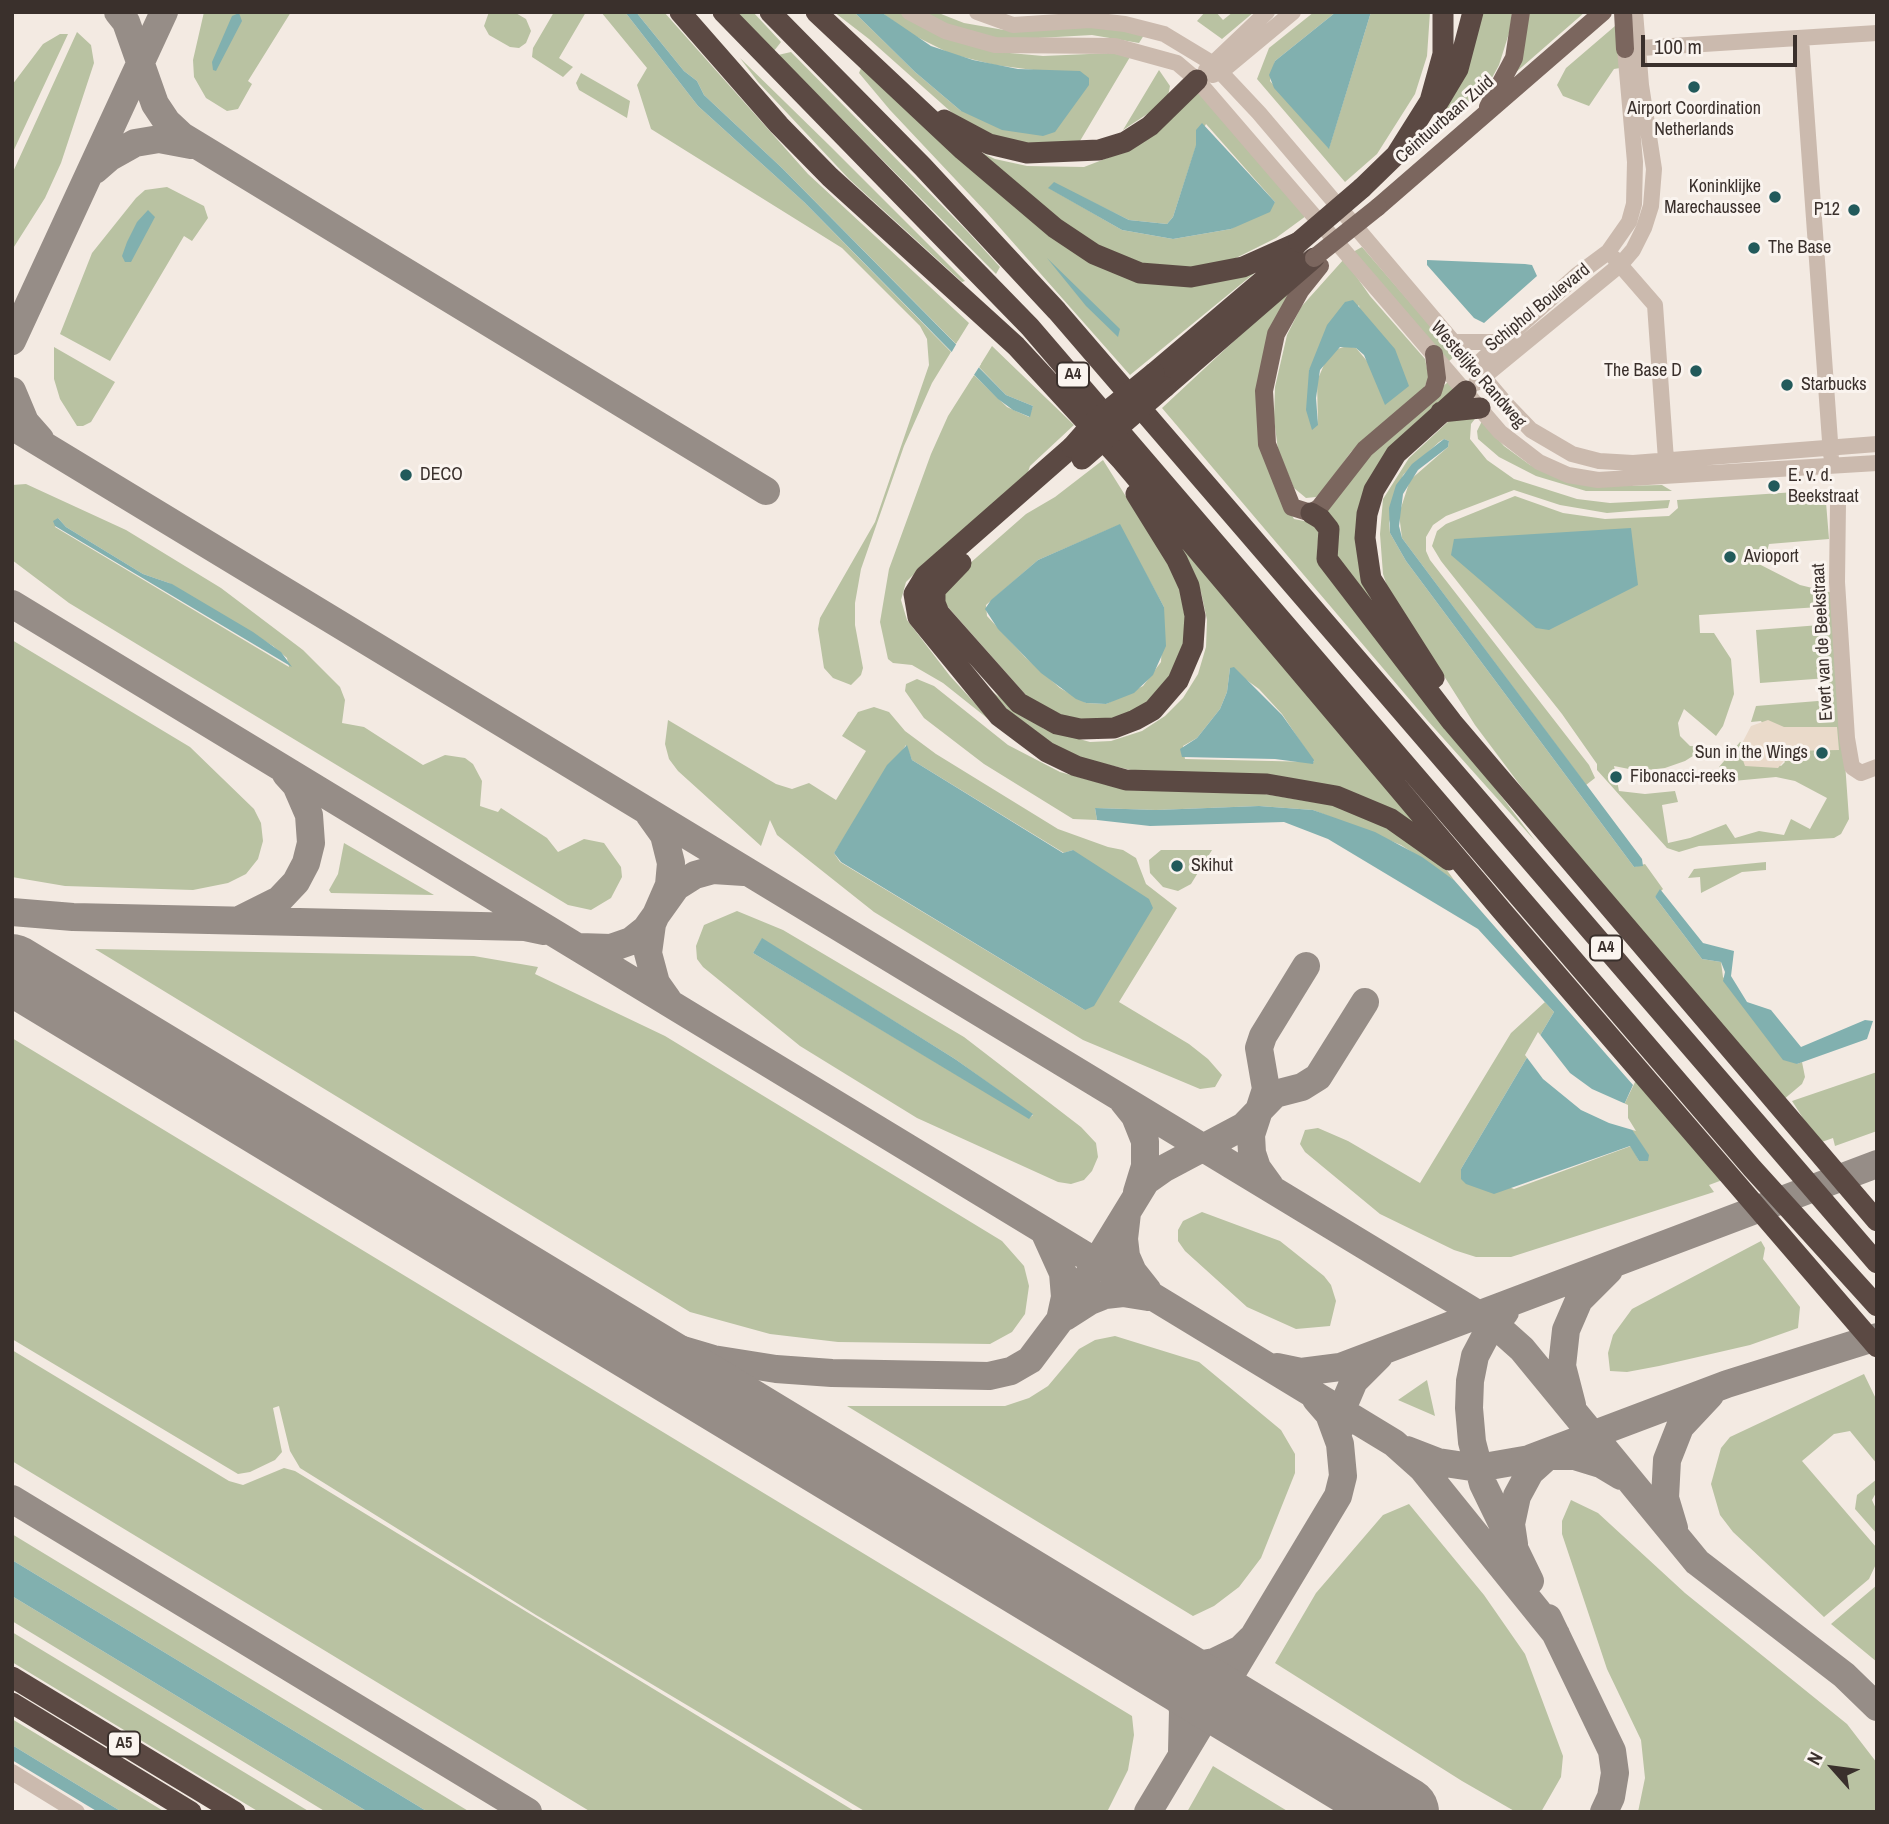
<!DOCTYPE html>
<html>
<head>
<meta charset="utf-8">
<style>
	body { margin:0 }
	#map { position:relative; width:1889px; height:1824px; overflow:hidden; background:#f3eae2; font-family:"Archivo Narrow",sans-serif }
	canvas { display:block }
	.frame { position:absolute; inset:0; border:14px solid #3a302c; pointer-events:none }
	.north { position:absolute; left:1798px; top:1733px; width:70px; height:70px; -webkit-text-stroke:5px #faf4ef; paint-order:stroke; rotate:298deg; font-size:19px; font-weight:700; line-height:28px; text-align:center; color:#3a302c }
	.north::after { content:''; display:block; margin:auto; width:24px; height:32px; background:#3a302c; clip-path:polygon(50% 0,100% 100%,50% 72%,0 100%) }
	.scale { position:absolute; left:1641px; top:35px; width:156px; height:32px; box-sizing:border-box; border:4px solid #3a302c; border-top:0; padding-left:9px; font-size:21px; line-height:24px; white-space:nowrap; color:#3a302c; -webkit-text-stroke:5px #faf4ef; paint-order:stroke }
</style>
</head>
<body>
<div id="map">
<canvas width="1889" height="1824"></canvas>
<div class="frame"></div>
<div class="north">N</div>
<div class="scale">100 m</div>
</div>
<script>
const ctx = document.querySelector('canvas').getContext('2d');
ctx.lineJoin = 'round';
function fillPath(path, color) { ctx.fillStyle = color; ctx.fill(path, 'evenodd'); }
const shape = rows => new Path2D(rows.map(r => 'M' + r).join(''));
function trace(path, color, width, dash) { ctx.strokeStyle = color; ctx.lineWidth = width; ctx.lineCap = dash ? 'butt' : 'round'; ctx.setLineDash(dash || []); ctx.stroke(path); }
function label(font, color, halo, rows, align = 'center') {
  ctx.font = font + ' "Archivo Narrow",sans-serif'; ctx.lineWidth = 6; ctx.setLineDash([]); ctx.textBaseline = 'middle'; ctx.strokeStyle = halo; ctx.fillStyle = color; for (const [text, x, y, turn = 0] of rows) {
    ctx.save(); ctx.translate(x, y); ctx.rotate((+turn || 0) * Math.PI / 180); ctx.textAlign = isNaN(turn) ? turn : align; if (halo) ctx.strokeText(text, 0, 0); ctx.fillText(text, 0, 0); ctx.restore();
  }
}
fillPath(shape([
	[204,12,291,12,248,81,252,84,238,109,227,111,206,98,194,77,193,60],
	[489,12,514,12,526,19,531,31,526,43,519,48,510,47,489,35,484,26],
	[554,12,586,12,559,58,573,67,563,77,532,57,533,48],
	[601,12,625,12,698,106,804,202,951,352,932,383,904,446,861,569,855,603,855,625,863,668,861,675,851,685,833,678,824,668,818,629,820,618,875,522,929,365,927,339,920,326,842,248,651,129,637,85,647,68],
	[636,12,664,12,808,174,969,323,956,344,782,168,704,95,697,81,684,71],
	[736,12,753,12,781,42,774,51],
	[834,12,854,12,915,72,961,111,1041,71,995,65,951,54,911,34,881,12,900,12,918,23,999,52,1043,56,1112,53,1130,57,1077,146,1056,148,1002,140,959,119,869,39],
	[921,12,936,12,964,23,1004,30,1092,25,1144,35,1139,43,1092,35,1002,40,960,30],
	[1205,12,1216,12,1223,20,1233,12,1254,12,1222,39,1197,21],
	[1314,12,1336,12,1275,61,1270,81,1329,148,1371,12,1430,12,1427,56,1415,94,1377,154,1345,182,1257,79,1269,48],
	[1478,12,1512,12,1510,30,1499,65,1482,96,1423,148,1421,146,1451,96],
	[1528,12,1585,12,1507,80],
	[1615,26,1620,68,1614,69,1589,106,1563,96,1557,85,1566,68],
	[77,32,91,45,94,63,61,163,45,198,12,250,12,174],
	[60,34,68,34,12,154,12,85,43,44],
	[791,52,968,232,1000,267,996,274,778,55],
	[740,58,830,146,965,281,962,282,849,179,758,82],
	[862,66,1135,279,1268,262,1130,375,987,213,890,110,859,73],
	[1159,70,1170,86,1167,101,1123,130],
	[581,73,630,101,627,118,579,90,576,83],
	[1200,91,1306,216,1276,238,1228,262,1189,271,1141,266,1087,244,970,147,995,159,1027,166,1084,167,1110,157],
	[1206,124,1275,202,1231,229,1173,239,1122,230,1049,188,1054,183,1129,220,1167,224,1173,217,1199,137],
	[167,187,204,206,208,218,192,241,184,236,110,361,60,334,92,253,136,198,145,190],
	[1362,247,1456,355,1448,362,1353,252],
	[1344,259,1370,296,1425,359,1429,377,1423,390,1351,452,1322,492,1316,497,1306,498,1294,488,1278,450,1274,419,1275,387,1287,335,1301,307],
	[1359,305,1367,361,1356,348,1347,346,1334,350,1326,360,1317,381,1318,425,1309,370],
	[1292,287,1264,362,1281,497,1294,519,1309,522,1319,529,1317,553,1536,842,1427,720,1162,408],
	[992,346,1074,425,1030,466,1027,475,912,576,906,582,901,600,907,620,950,676,992,722,943,683,912,665,893,663,888,659,880,622,889,569,931,454,948,416,974,375,1007,407,1029,417,1033,406,1006,395,979,367],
	[54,347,115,382,91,422,83,426,77,426,60,399,54,379],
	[1449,381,1455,388,1410,428,1357,518,1406,646,1336,558,1336,522,1324,507,1345,476],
	[1478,415,1471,424,1470,439,1487,460,1514,479,1577,499,1610,503,1670,500,1668,508,1607,513,1560,505,1514,490,1446,516,1433,525,1426,537,1426,551,1430,560,1589,765,1595,778,1586,785,1402,538,1399,514,1410,480,1448,447,1449,441,1444,439,1439,442,1403,475,1389,523,1390,533,1406,561,1634,867,1645,864,1663,889,1655,897,1702,959,1721,962,1723,977,1797,1064,1802,1062,1805,1077,1802,1084,1783,1100,1576,858,1520,785,1475,725,1387,586,1383,574,1380,534,1383,499,1409,458,1451,419],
	[1482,421,1504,446,1530,465,1619,486,1662,485,1672,491,1586,491,1536,476,1499,457,1478,439,1477,431],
	[1103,460,1169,565,1180,590,1187,629,1180,661,1152,701,1114,720,1070,719,1033,703,939,597,952,579,1026,514,1055,497],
	[1119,525,1164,607,1161,662,1143,686,1106,704,1086,703,1060,688,1025,657,987,616,986,605,1038,560],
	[26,484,126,530,221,588,303,650,340,687,345,700,342,723,364,727,423,765,445,755,465,758,473,764,482,781,480,806,498,812,501,808,547,838,558,852,584,839,604,843,621,867,622,877,611,898,591,910,568,905,69,603,12,560,12,485],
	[58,518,66,527,143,574,169,583,273,646,287,658,289,667,55,527],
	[1825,490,1829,539,1769,544,1766,555,1753,561,1800,585,1833,593,1849,819,1841,834,1834,838,1699,846,1679,852,1667,848,1597,770,1597,764,1562,714,1441,561,1432,546,1437,531,1446,524,1515,496,1563,513,1605,519,1669,516,1678,508,1677,500],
	[1819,607,1820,625,1756,630,1760,683,1828,678,1830,700,1756,706,1751,722,1761,721,1785,762,1781,766,1740,742,1719,767,1733,781,1776,777,1795,781,1827,798,1810,829,1791,819,1784,835,1759,831,1735,838,1726,824,1690,838,1668,843,1662,805,1678,802,1675,791,1645,794,1619,791,1614,766,1639,771,1665,768,1685,761,1707,747,1690,746,1680,736,1678,723,1684,709,1716,736,1723,726,1734,694,1731,659,1714,633,1700,633,1699,615],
	[1175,539,1431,838,1399,817,1135,771,1079,758,1055,747,1019,721,987,688,1044,729,1090,742,1111,741,1142,731,1165,716,1183,698,1198,674,1206,647,1207,620,1201,592],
	[1230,668,1259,689,1282,714,1314,762,1185,759,1183,746,1197,738,1220,709,1227,692],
	[12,640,190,747,254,809,261,823,263,841,258,859,246,874,228,883,193,890,65,886,12,877],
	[917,679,934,686,1008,745,1060,772,1126,790,1259,793,1342,807,1393,829,1444,866,1454,880,1401,845,1313,810,1259,806,1156,810,1095,808,1097,820,1073,819,984,764,924,718,905,691,906,684],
	[874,707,889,712,905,731,936,754,1058,829,1108,847,1123,850,1136,858,1146,884,1177,908,1119,1002,1189,1044,1208,1059,1222,1075,1215,1087,1200,1089,1083,1040,874,912,777,835,770,820,761,846,678,771,669,759,665,744,668,720,776,784,792,789,809,783,836,800,866,751,842,736,858,712],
	[906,745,912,760,1064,853,1073,850,1085,1010,840,862,834,853],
	[344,843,434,895,331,893,329,890,338,874],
	[1161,850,1212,850,1191,884,1178,891,1163,887,1150,873,1149,860],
	[1766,862,1766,870,1742,872,1701,893,1700,877,1688,878,1694,869],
	[737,911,783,930,964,1037,1081,1127,1096,1143,1098,1157,1092,1171,1084,1180,1071,1184,1058,1182,917,1118,800,1046,703,967,697,959,696,946,704,925],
	[762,939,955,1059,1033,1115,1029,1118,753,953],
	[95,949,474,956,538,967,535,974,665,1036,1002,1241,1024,1266,1029,1286,1025,1314,1012,1332,990,1344,838,1342,770,1334,690,1312],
	[1545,1002,1554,1012,1461,1169,1514,1189,1631,1146,1639,1161,1647,1158,1648,1155,1625,1119,1623,1107,1636,1080,1725,1179,1709,1185,1714,1192,1511,1257,1476,1257,1454,1250,1380,1214,1305,1152,1300,1144,1305,1130,1318,1128,1348,1141,1420,1183,1511,1033],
	[12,1038,1132,1716,1134,1735,1128,1770,1107,1812,866,1812,536,1615,300,1468,290,1451,279,1406,273,1408,282,1452,275,1460,250,1472,238,1474,12,1339],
	[1877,1072,1877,1131,1835,1146,1833,1138,1819,1143,1792,1101],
	[1202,1212,1280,1241,1324,1276,1331,1285,1336,1301,1330,1326,1296,1329,1247,1307,1185,1251,1178,1241,1178,1230,1183,1221],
	[1761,1241,1765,1248,1763,1259,1800,1307,1798,1328,1750,1345,1659,1366,1627,1372,1610,1371,1608,1353,1613,1335,1632,1309],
	[1115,1336,1199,1362,1281,1430,1295,1454,1295,1473,1261,1558,1239,1587,1214,1606,1193,1616,847,1406,1005,1406,1029,1398,1048,1386,1079,1349,1095,1340],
	[12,1350,229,1481,243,1485,284,1468,295,1471,856,1812,591,1812,12,1461],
	[1864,1374,1877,1401,1877,1464,1850,1431,1834,1434,1802,1461,1876,1547,1877,1562,1869,1579,1824,1617,1733,1532,1720,1515,1711,1484,1721,1448,1730,1437],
	[1427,1380,1435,1416,1398,1400],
	[1877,1479,1877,1491,1872,1500,1877,1511,1877,1534,1855,1509,1857,1495],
	[1571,1500,1598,1513,1685,1593,1847,1724,1877,1763,1877,1812,1638,1812,1645,1778,1641,1740,1607,1669,1562,1534,1562,1521],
	[1409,1504,1484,1595,1525,1654,1563,1756,1561,1777,1541,1812,1516,1812,1462,1781,1275,1663,1316,1593,1383,1515],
	[12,1534,470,1812,428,1812,12,1560],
	[1877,1585,1877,1662,1831,1624],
	[12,1596,368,1812,326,1812,12,1621],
	[12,1632,310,1812,259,1812,12,1662],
	[12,1719,165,1812,122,1812,12,1745],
	[1213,1766,1289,1812,1187,1812]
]), '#b9c2a2');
fillPath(shape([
	[1768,720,1784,727,1837,727,1839,750,1792,751,1778,768,1745,766,1739,749,1751,726]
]), '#eadaca');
fillPath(shape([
	[625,12,636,12,684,71,697,81,704,95,782,168,1006,395,1033,406,1030,417,1013,410,998,399,804,202,698,106],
	[854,12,881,12,931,46,973,60,1018,69,1080,71,1089,78,1089,85,1055,132,1043,136,1002,130,961,111,915,72],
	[1336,12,1371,12,1329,149,1274,88,1269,75,1275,61],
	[239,13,242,21,216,71,213,70,212,62,232,16],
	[1202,123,1275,202,1270,212,1231,229,1173,239,1122,230,1048,188,1054,182,1129,220,1167,224,1173,217,1196,145,1196,130],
	[148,210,155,217,131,262,125,262,122,256,127,242,137,222],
	[1047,258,1120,329,1118,337,1086,306],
	[1427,260,1525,264,1532,265,1537,276,1484,323,1474,318,1427,265],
	[1353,300,1395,349,1409,386,1385,405,1364,355,1356,348,1340,347,1320,370,1316,398,1318,425,1312,430,1306,410,1309,370,1327,325,1345,302],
	[1444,439,1449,441,1448,447,1418,470,1403,494,1399,526,1402,538,1642,859,1643,866,1634,867,1406,561,1390,533,1389,508,1396,485,1412,464],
	[58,518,66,527,143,574,172,584,253,632,281,652,292,667,55,526,53,521],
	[1120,524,1164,607,1166,646,1153,675,1134,693,1106,704,1086,703,1076,699,1041,673,998,629,985,609,991,600,1038,560],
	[1631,528,1638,585,1549,630,1536,628,1451,555,1454,539],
	[1234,667,1282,715,1314,760,1313,764,1275,759,1182,757,1180,749,1197,738,1220,709,1227,692,1230,668],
	[907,745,912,760,1063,853,1073,850,1149,899,1153,908,1094,1006,1085,1010,841,862,834,853,887,765],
	[1259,806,1313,810,1375,832,1422,857,1454,880,1633,1085,1623,1107,1625,1119,1649,1155,1648,1161,1639,1161,1630,1146,1494,1194,1466,1184,1461,1179,1461,1169,1554,1012,1478,929,1328,839,1284,822,1150,826,1097,820,1095,808,1156,810],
	[1660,889,1703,943,1734,951,1731,976,1747,1002,1771,1010,1801,1047,1865,1020,1873,1021,1867,1039,1797,1064,1783,1060,1723,981,1725,972,1721,962,1702,959,1655,897],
	[762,938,955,1059,1033,1114,1029,1119,753,953],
	[12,1560,428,1812,368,1812,12,1596],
	[12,1745,122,1812,98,1812,12,1760]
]), '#81b0af');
fillPath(shape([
	[958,341,981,364,972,378,950,355],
	[1538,1032,1570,1073,1592,1089,1628,1105,1628,1118,1636,1131,1609,1123,1581,1110,1543,1079,1525,1055]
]), '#f3eae2');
trace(shape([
	[118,12,126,22,155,104,167,122,182,136,766,491],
	[95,170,110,157,135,143,159,139,191,145],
	[12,341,164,12],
	[12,391,25,422,40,439],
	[12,426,1494,1324,1522,1349,1697,1562,1844,1675,1877,1707],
	[12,604,1394,1443,1422,1468,1556,1634],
	[649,814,664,835,671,863,669,885,652,924,648,953,656,983,668,1000],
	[12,912,73,917,525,927,544,931],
	[243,918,279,900,296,882,306,863,311,843,309,815,296,785,286,774],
	[579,947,611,948,631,941,646,929,676,887,695,875,713,870,744,872],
	[1123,1101,1135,1116,1145,1141,1145,1166,1137,1192],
	[1270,1186,1257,1168,1252,1153,1251,1135,1266,1089,1259,1048,1263,1036,1306,966],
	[1127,1213,1124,1239,1126,1256,1133,1272,1148,1291],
	[536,1286,659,1343,713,1359,776,1369,832,1373,989,1376,1011,1371,1030,1360,1060,1320,1065,1297,1063,1273,1044,1231],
	[1505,1312,1485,1337,1475,1356,1470,1381,1469,1408,1472,1442,1483,1484,1530,1581],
	[1064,1315,1146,1181,1163,1169,1244,1126,1275,1094,1302,1087,1318,1077,1365,1002],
	[1065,1317,1090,1301,1105,1295,1123,1293,1148,1297],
	[1277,1367,1301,1372,1340,1367,1877,1164],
	[1572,1405,1562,1366,1566,1330,1579,1300,1609,1270],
	[1340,1428,1345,1402,1354,1381,1379,1356],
	[1407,1450,1438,1462,1478,1468,1547,1456,1575,1456,1601,1464,1621,1476],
	[1531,1458,1727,1384,1877,1337],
	[12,1499,528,1812],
	[1674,1528,1665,1498,1667,1460,1680,1427,1710,1395],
	[1514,1544,1511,1524,1517,1496,1530,1472,1550,1454],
	[1548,1618,1612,1751,1615,1773,1611,1797,1604,1812],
	[1143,1654,1164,1670,1177,1689,1183,1710,1182,1751],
	[1146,1655,1193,1666,1214,1662,1241,1649,1251,1639],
	[1148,1812,1338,1496,1343,1476,1340,1444,1329,1414,1316,1399]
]), '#968d87', 28);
trace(shape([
	[12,969,1404,1812]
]), '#968d87', 70);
trace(shape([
	[909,12,945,31,995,45,1115,46,1177,63,1197,80,1500,432,1539,462,1568,475,1598,480,1877,463],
	[977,12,1013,25,1090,20,1125,24,1164,34,1212,63,1259,113,1506,404,1531,430,1572,454,1599,461,1633,463,1877,444],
	[1801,38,1831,455],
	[1206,70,1267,12],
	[1213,75,1222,71,1293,12],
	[1615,259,1655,305,1666,460],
	[1456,342,1499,342],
	[1474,367,1577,275,1608,252,1629,222,1634,204,1635,162,1625,49,1877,33],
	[1476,383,1621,264,1633,250,1644,228,1651,206,1654,169,1641,85,1635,12],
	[1838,503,1837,582,1847,738,1852,767,1861,773,1877,767],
	[12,1772,77,1812]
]), '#cbbaae', 16);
trace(shape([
	[1623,12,1625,49],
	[1488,107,1514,58,1521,12],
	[1378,207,1603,12],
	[1320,266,1300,291,1276,334,1264,391,1267,444,1292,507,1311,513,1319,508,1365,449,1433,391,1437,378,1434,354]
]), '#7b665e', 18);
trace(shape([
	[680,12,779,125,830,177,1016,346,1122,461,1502,911,1877,1347],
	[723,12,1030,327,1752,1168,1877,1306],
	[770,12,923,167,1057,311,1877,1263],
	[816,12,963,150,1055,228,1094,254,1140,273,1191,277,1243,267,1299,242],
	[1437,104,1458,69,1473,12],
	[944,120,989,144,1027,153,1099,150,1125,142,1150,126,1197,80],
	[1362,188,1396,155,1430,101,1443,54,1443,12],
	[1154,373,1280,266,1297,244],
	[1165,387,1314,258],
	[1441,412,1480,408],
	[1072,447,925,576,914,594,918,617,999,716,1047,752,1076,766,1126,780,1267,784,1336,796,1391,819,1449,860],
	[1311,513,1321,519,1329,529,1327,559,1452,722,1877,1221],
	[961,563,935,590,935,603,939,613,1019,703,1057,724,1080,729,1114,728,1135,720,1153,710,1178,681,1193,646,1195,616,1189,586,1177,560,1136,494],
	[1434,678,1371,579,1365,538,1367,514,1374,490,1396,454,1466,391],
	[12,1677,235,1812],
	[12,1703,191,1812]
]), '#5b4943', 21);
trace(shape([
	[1314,258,1378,207]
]), '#7b665e', 18);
trace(shape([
	[1299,242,1362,188],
	[1072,447,1094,422,1154,373],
	[1082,459,1165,387]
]), '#5b4943', 21);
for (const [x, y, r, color] of [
	[1694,87,7,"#225a5b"],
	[1775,197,7,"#225a5b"],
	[1854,210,7,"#225a5b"],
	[1754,248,7,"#225a5b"],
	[1696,371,7,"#225a5b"],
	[1787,385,7,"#225a5b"],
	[406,475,7,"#225a5b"],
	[1774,486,7,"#225a5b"],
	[1730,557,7,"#225a5b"],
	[1822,753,7,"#225a5b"],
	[1616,777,7,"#225a5b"],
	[1177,866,7,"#225a5b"]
]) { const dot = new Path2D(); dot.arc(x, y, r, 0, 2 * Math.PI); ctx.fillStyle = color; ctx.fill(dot); trace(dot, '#faf4ef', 2.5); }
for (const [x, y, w] of [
	[1073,375,32],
	[1606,948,32],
	[124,1744,32]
]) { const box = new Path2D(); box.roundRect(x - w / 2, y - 12.5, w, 25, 5); ctx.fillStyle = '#faf4ef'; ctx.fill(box); trace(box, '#3a302c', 2); }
label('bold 16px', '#3a302c', null, [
	["A4",1073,375],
	["A4",1606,948],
	["A5",124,1744]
]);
label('18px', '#3a302c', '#faf4ef', [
	["Airport Coordination",1694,109,"center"],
	["Netherlands",1694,130,"center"],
	["Koninklijke",1761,187,"right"],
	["Marechaussee",1761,208,"right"],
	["P12",1840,210,"right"],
	["The Base",1768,248],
	["The Base D",1682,371,"right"],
	["Starbucks",1801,385],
	["DECO",420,475],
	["E. v. d.",1788,476],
	["Beekstraat",1788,497],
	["Avioport",1744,557],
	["Sun in the Wings",1808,753,"right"],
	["Fibonacci-reeks",1630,777],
	["Skihut",1191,866]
], 'left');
label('18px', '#3a302c', '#faf4ef', [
	["Ceintuurbaan Zuid",1445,120,-41],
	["Schiphol Boulevard",1538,308,-39],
	["Westelijke Randweg",1478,375,49],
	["Evert van de Beekstraat",1823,642,-93]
]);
</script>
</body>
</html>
